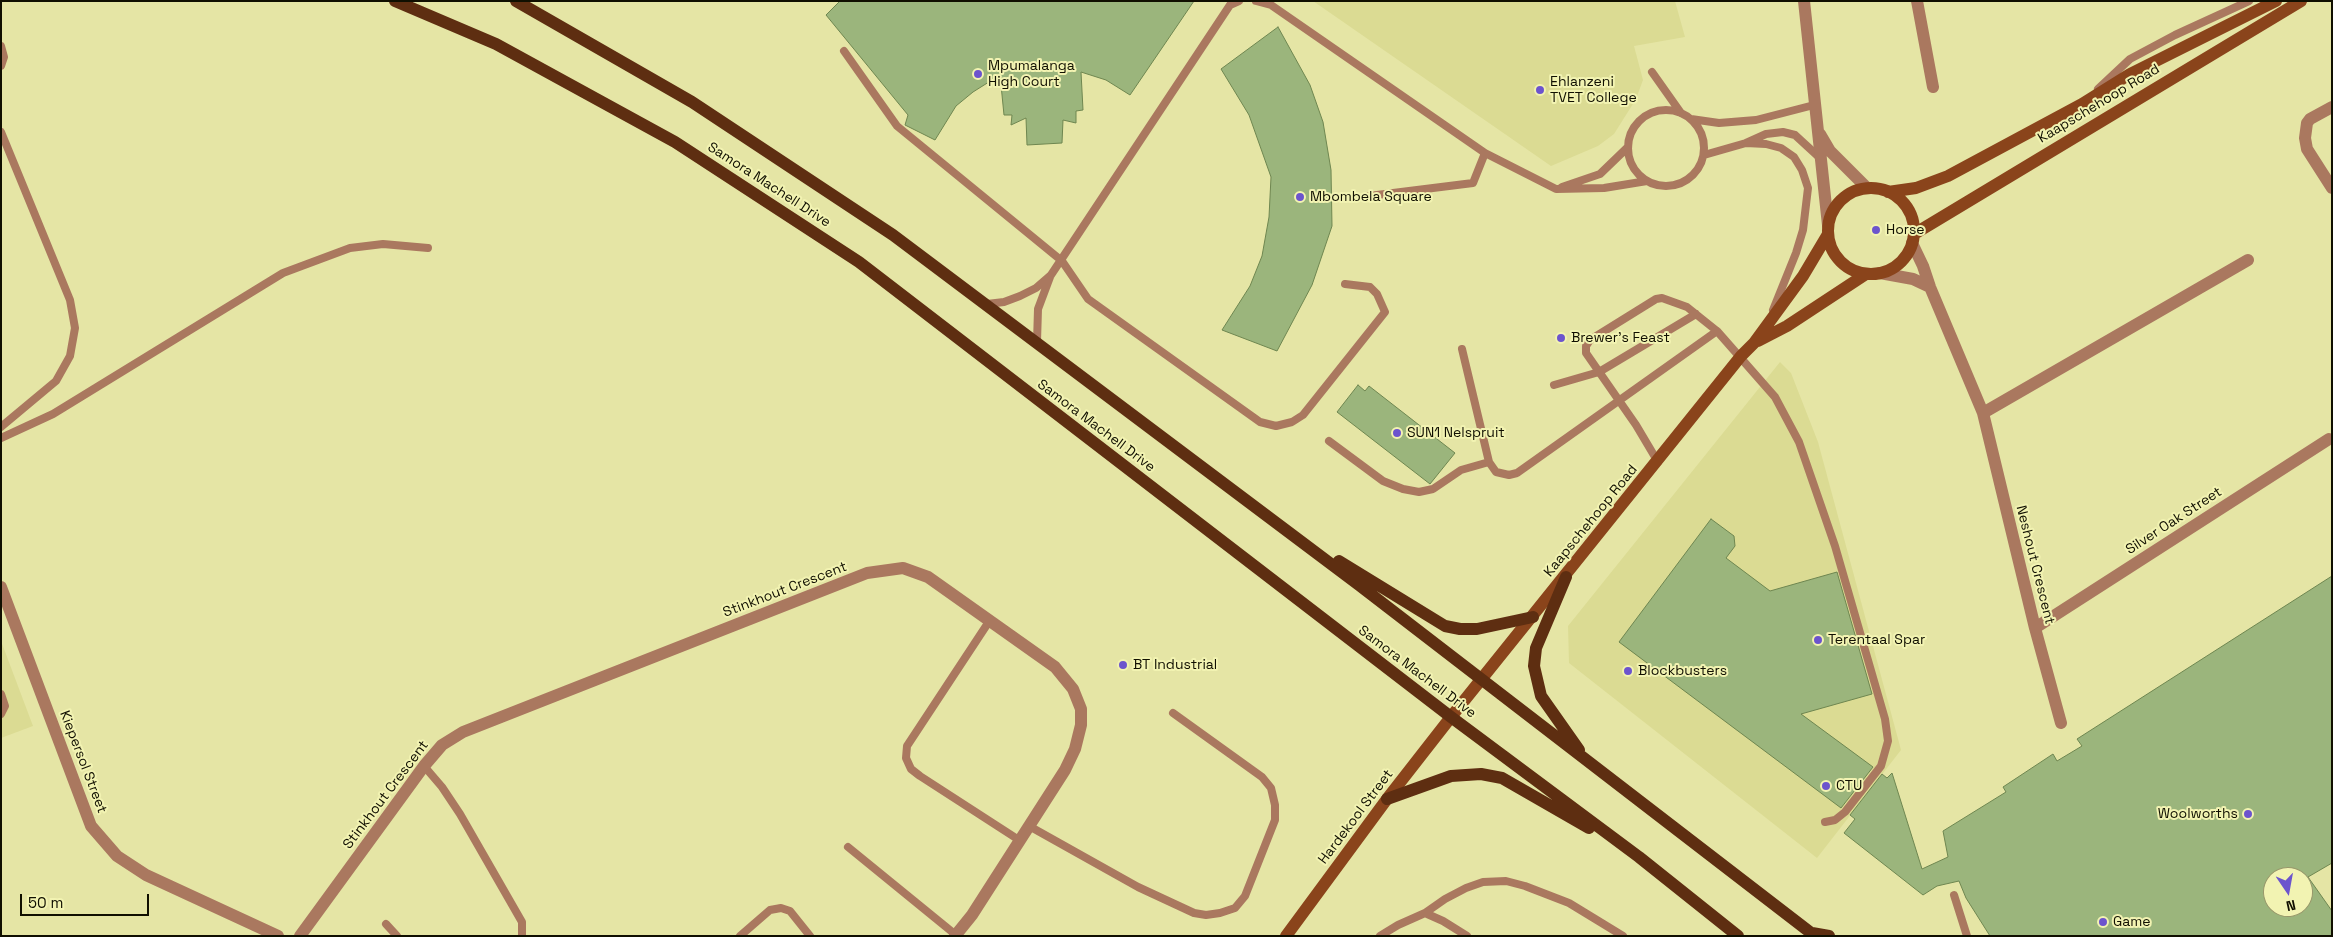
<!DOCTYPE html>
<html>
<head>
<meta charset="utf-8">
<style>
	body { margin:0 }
	#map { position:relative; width:2333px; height:937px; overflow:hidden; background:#e5e5a5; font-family:"Space Grotesk",sans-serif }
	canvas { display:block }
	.frame { position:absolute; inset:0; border:2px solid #100f00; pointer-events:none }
	.north { position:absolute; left:2263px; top:867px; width:50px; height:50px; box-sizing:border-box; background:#f2f3b2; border:1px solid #98986b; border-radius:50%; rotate:168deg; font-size:14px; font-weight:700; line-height:20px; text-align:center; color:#100f00 }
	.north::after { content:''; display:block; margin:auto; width:18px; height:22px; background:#6c54cd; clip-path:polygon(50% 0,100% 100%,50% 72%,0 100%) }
	.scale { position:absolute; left:20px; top:894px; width:129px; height:22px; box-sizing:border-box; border:2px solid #100f00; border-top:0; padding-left:6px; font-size:15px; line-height:18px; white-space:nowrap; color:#100f00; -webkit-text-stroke:4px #f2f3b2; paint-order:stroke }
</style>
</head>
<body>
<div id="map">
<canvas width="2333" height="937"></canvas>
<div class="frame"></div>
<div class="north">N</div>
<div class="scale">50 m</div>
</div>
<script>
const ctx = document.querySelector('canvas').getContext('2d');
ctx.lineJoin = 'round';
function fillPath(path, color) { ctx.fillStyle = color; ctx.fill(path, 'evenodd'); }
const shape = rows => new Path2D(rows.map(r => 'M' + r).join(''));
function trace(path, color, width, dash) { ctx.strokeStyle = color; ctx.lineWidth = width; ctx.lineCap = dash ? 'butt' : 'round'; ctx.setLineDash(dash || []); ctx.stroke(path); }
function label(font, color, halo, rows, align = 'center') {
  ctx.font = font + ' "Space Grotesk",sans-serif'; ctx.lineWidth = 4; ctx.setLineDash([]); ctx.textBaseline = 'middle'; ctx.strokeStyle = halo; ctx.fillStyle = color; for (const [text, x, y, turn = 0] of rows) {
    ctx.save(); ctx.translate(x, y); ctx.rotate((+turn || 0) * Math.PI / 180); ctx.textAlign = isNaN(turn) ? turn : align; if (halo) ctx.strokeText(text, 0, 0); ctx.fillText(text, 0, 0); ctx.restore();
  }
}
fillPath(shape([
	[1313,1,1675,1,1685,37,1634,46,1643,80,1636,99,1614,134,1598,146,1551,166],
	[1780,362,1791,373,1818,442,1901,750,1817,858,1569,663,1568,626],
	[1,641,33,726,1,738]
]), '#dbdb93');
const building = shape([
	[840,1,1194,1,1130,95,1106,80,1081,72,1083,110,1076,111,1076,123,1063,120,1062,143,1027,145,1026,118,1011,125,1012,115,1004,115,1000,75,973,92,956,106,935,140,905,125,908,115,826,15,840,1],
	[1278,27,1310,85,1323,122,1331,170,1332,226,1312,285,1277,351,1222,330,1250,286,1262,256,1269,217,1271,177,1249,115,1221,69,1278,27],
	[1358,385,1365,391,1369,386,1455,453,1430,484,1337,412,1358,385],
	[1711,519,1734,536,1735,546,1726,558,1770,591,1837,572,1872,694,1801,714,1873,767,1841,808,1619,642,1711,519],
	[2332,576,2332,863,2308,877,2332,911,2332,936,1990,936,1966,898,1959,881,1937,886,1923,895,1844,833,1855,819,1850,815,1882,774,1887,778,1892,773,1922,869,1948,857,1943,831,2006,792,2003,787,2053,754,2057,761,2082,746,2077,739,2332,576],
	[2273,877,2303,877,2303,907,2273,907,2273,877]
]);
fillPath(building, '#9bb57c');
trace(building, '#6e8650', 1);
trace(shape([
	[1256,1,1271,5,1485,153,1473,183,1369,196],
	[1,46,4,57,1,66],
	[844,51,897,126,1062,261,1088,299,1260,422,1276,426,1292,422,1303,415,1385,312,1377,294,1370,287,1345,284],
	[1652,72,1681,113],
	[2098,89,2130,59,2175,35,2249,1],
	'1628 148a38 38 0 1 1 76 0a38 38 0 1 1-76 0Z',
	[1691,119,1719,123,1756,120,1814,105],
	[1,132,70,300,75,328,70,356,56,381,1,427],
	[1746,143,1766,134,1783,132,1795,135,1820,158],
	[1485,153,1556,189,1604,188,1647,181],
	[1704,155,1746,143,1766,144,1781,148,1794,157,1802,170,1808,188,1803,230,1796,253,1773,310],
	[1562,187,1600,174,1628,147],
	[987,304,1004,302,1020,296,1036,288,1051,275,1230,5,1239,1],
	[1037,342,1038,309,1050,277],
	[1462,349,1489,462,1496,472,1509,475,1517,473,1717,331],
	[1554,385,1599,372,1696,314],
	[1,438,53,414,283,273,350,248,383,244,428,248],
	[1329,441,1383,481,1403,489,1419,492,1433,489,1461,470,1489,462],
	[1658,462,1636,425,1586,353,1586,346,1590,340,1656,299,1662,298,1687,307,1717,331,1775,397,1799,442,1835,546,1885,719,1888,741,1881,766,1845,812,1835,820,1825,822],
	[990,620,907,746,906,758,911,769,920,776,1019,840],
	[1,694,5,706,1,714],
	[424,766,442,787,460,814,522,922,522,936],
	[1029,826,1138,887,1194,913,1206,915,1220,913,1235,908,1245,896,1275,820,1275,805,1271,788,1262,777,1173,713],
	[848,847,956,935],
	[1954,895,1967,936],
	[1425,913,1445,899,1466,888,1483,882,1506,881,1525,886,1569,903,1623,936],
	[386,924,397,936],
	[740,936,770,910,781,908,790,911,810,936],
	[1380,936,1398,925,1425,913,1443,921,1467,936]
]), '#aa785f', 8);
trace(shape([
	[1804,1,1828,225],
	[1917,1,1933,87],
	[2332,107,2310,119,2307,123,2305,138,2307,149,2332,188],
	[1820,134,1830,151,1867,188],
	[1912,243,1923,266,1930,287,1983,413,2035,628,2061,723],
	[1880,273,1913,279,1930,287],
	[1983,413,2248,260],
	[1,587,91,826,117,856,146,875,278,936],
	[2035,628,2329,439],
	[300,936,424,766,442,745,463,732,867,573,903,568,928,577,1055,667,1073,689,1081,709,1081,725,1075,749,1065,770,972,915,955,936]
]), '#aa785f', 12);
trace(shape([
	'1828 231a43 43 0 1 1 86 0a43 43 0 1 1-86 0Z',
	[1888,192,1916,188,1948,176,2082,104,2130,74,2276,1],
	[1914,234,2301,1],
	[1758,341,1787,326,1866,274],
	[1286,936,1387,799,1451,717,1741,356,1754,343,1803,276,1828,234]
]), '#8a441b', 12);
trace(shape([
	[395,1,496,44,675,142,859,262,1451,717,1639,857,1738,936],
	[516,1,692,102,893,235,1359,585,1815,936],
	[1339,561,1445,626,1460,629,1477,629,1533,617],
	[1566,577,1536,648,1534,666,1541,696,1579,750],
	[1387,799,1451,776,1481,774,1502,778,1589,828],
	[1812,933,1829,936]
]), '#5e2e11', 12);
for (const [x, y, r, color] of [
	[978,74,5,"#6c54cd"],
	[1540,90,5,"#6c54cd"],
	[1300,197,5,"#6c54cd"],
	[1876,230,5,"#6c54cd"],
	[1561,338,5,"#6c54cd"],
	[1397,433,5,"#6c54cd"],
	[1818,640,5,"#6c54cd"],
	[1123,665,5,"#6c54cd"],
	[1628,671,5,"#6c54cd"],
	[1826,786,5,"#6c54cd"],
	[2248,814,5,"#6c54cd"],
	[2103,922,5,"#6c54cd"]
]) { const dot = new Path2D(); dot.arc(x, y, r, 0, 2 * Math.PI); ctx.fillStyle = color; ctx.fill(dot); trace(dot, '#f2f3b2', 2); }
label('14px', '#100f00', '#f2f3b2', [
	["Mpumalanga",988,66],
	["High Court",988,82],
	["Ehlanzeni",1550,82],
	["TVET College",1550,98],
	["Mbombela Square",1310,197],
	["Horse",1886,230],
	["Brewer's Feast",1571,338],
	["SUN1 Nelspruit",1407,433],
	["Terentaal Spar",1828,640],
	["BT Industrial",1133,665],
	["Blockbusters",1638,671],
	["CTU",1836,786],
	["Woolworths",2238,814,"right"],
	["Game",2113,922]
], 'left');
label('14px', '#100f00', '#f2f3b2', [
	["Kaapschehoop Road",2099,104,-31],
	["Samora Machell Drive",769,185,33],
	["Samora Machell Drive",1096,426,37],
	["Kaapschehoop Road",1591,521,-51],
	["Silver Oak Street",2174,521,-33],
	["Neshout Crescent",2035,565,76],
	["Stinkhout Crescent",785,590,-21],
	["Samora Machell Drive",1417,672,37],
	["Kiepersol Street",83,762,69],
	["Stinkhout Crescent",386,795,-53],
	["Hardekool Street",1356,817,-53]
]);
</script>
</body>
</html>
